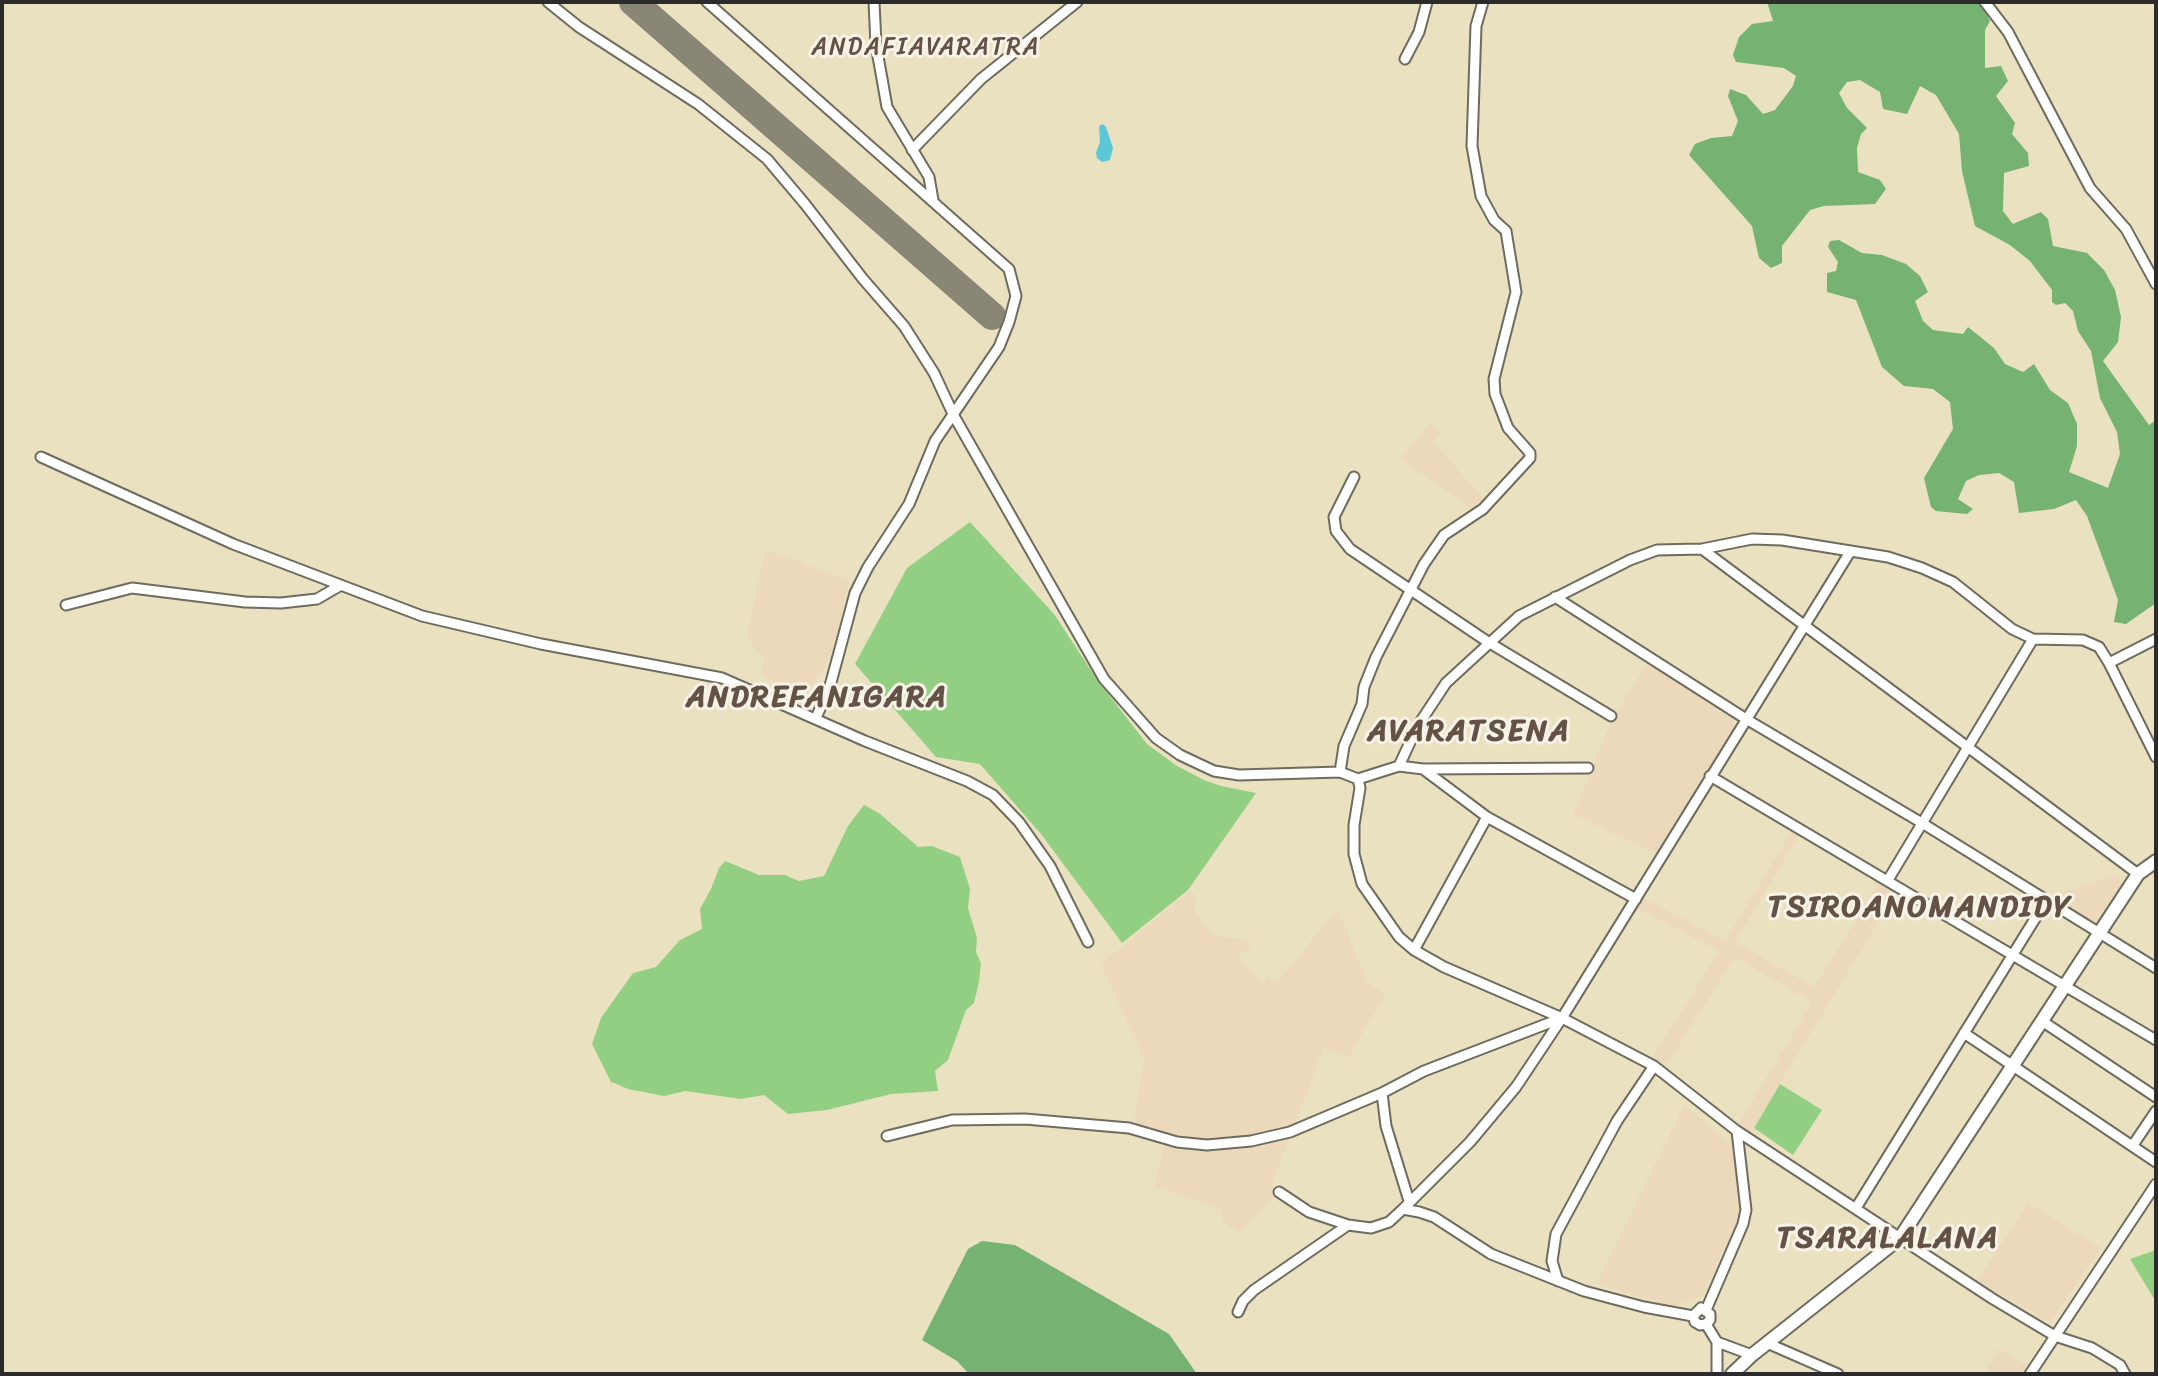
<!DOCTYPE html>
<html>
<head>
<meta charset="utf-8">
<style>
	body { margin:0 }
	#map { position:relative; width:2158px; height:1376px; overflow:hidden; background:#eae1c0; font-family:Sriracha,sans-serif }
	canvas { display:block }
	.frame { position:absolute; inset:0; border:4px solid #2b2b2b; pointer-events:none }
</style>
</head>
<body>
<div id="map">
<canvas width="2158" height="1376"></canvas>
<div class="frame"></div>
</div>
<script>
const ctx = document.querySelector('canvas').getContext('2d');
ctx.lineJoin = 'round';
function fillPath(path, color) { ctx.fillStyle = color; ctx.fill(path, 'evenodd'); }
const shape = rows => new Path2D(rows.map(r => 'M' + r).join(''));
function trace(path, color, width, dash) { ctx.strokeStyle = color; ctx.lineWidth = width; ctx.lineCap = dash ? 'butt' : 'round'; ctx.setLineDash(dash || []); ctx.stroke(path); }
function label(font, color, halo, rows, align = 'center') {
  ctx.font = font + ' Sriracha,sans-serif'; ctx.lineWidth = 6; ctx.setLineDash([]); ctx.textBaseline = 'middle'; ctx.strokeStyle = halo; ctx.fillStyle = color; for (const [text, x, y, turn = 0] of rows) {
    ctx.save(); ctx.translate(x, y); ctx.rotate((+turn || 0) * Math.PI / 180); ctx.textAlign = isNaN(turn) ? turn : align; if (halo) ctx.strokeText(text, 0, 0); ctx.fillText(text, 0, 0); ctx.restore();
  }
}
fillPath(shape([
	[1430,423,1441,433,1433,442,1483,498,1473,510,1400,458],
	[766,550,849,580,837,636,822,673,803,692,760,675,765,661,746,636],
	[1649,661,1731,711,1734,717,1733,729,1743,734,1719,773,1885,875,1906,842,1915,846,1896,878,2010,947,2040,899,2117,875,2123,886,2096,929,2060,907,2049,910,2015,962,1899,888,1748,1136,1736,1128,1812,1002,1735,957,1664,1069,1652,1059,1719,951,1637,908,1634,895,1658,855,1573,814,1612,719],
	[1711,781,1793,829,1725,941,1642,897],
	[1800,834,1874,878,1875,890,1814,987,1735,942],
	[1189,892,1196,895,1194,909,1205,926,1221,937,1248,940,1250,948,1237,956,1263,983,1268,976,1277,983,1334,913,1339,912,1368,983,1385,994,1348,1058,1324,1047,1272,1184,1276,1195,1239,1232,1222,1221,1222,1209,1154,1186,1167,1133,1134,1123,1144,1060,1101,964],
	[1684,1105,1720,1134,1734,1149,1741,1214,1703,1295,1674,1307,1596,1284],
	[2028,1203,2101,1248,2050,1322,1977,1281],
	[1998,1349,2027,1365,2022,1374,1985,1374]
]), '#ecd8ba');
fillPath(shape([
	[970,522,1054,614,1098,681,1147,744,1177,766,1204,780,1221,786,1256,793,1188,890,1122,943,1041,834,980,764,936,757,855,664,907,568],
	[864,805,879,813,918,847,932,846,960,857,970,889,968,908,977,938,976,952,981,963,979,982,974,1003,966,1010,948,1060,935,1071,938,1091,891,1094,827,1110,788,1114,764,1095,741,1099,685,1091,664,1096,628,1089,612,1082,612,1084,592,1044,601,1018,633,973,656,967,680,940,702,929,700,909,711,889,719,868,725,861,759,875,785,875,799,881,824,876,848,826],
	[1780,1084,1822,1110,1793,1155,1754,1128],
	[2156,1250,2156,1302,2130,1259]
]), '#93cf83');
fillPath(shape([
	[1767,2,1978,2,1986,13,1990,21,1985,30,1985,68,2001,66,2008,81,1996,96,2015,123,2012,134,2028,153,2029,166,2004,173,2003,211,2013,224,2041,212,2048,219,2053,246,2087,253,2104,270,2115,290,2121,317,2118,342,2103,361,2149,425,2156,420,2156,603,2126,624,2114,622,2118,600,2087,516,2076,500,2054,509,2019,513,2014,482,1999,473,1979,475,1966,481,1958,499,1973,509,1967,514,1936,511,1931,507,1924,478,1953,429,1950,402,1933,389,1904,386,1882,367,1856,300,1827,292,1827,273,1836,271,1838,262,1828,247,1830,241,1839,240,1862,253,1882,255,1906,264,1920,276,1928,292,1915,301,1923,321,1933,330,1963,334,1968,327,1994,348,2005,364,2023,372,2034,364,2050,390,2068,403,2077,424,2077,446,2069,472,2108,488,2120,454,2117,432,2100,398,2091,351,2078,331,2073,311,2065,303,2056,305,2052,302,2052,290,2030,261,2010,245,1975,226,1962,171,1959,134,1936,95,1920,86,1907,114,1883,109,1880,92,1860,80,1847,82,1839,93,1847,108,1867,128,1861,134,1857,148,1858,172,1880,180,1886,189,1875,204,1824,206,1810,210,1782,246,1782,263,1771,268,1759,258,1752,226,1689,155,1695,144,1711,138,1732,136,1738,121,1728,96,1730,89,1746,95,1763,114,1775,110,1793,86,1796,76,1784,68,1736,62,1733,55,1739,37,1752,24,1773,21],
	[982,1241,1015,1245,1169,1334,1197,1374,969,1374,957,1361,922,1340,968,1249]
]), '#76b271');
fillPath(shape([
	[1103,124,1106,127,1113,148,1110,160,1102,162,1097,158,1096,153,1100,142,1099,126]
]), '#5cc7d6');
trace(shape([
	[633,2,992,316]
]), '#8a8676', 28);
const street = shape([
	[548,2,579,27,698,104,767,159,805,204,863,279,904,326,934,373,954,416,1104,679,1156,738,1180,755,1214,771,1239,775,1340,772,1358,779,1360,788,1354,825,1354,854,1362,884,1399,937,1414,950,1444,967,1562,1018,1654,1066,1737,1131,1993,1299,2055,1336,2092,1348,2120,1365,2125,1374],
	[707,2,1009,269,1016,296,1009,322,999,347,935,441,909,504,868,567,855,593,830,686,816,718],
	[874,2,876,45,887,107,929,177,933,200],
	[1985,2,2008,32,2090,188,2126,229,2156,284],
	[1405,59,1419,32,1427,2],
	[912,150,981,79,1077,2],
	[41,457,233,544,422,616,541,644,722,678,865,741,967,781,993,795,1019,822,1050,866,1088,942],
	[1354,477,1334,517,1336,531,1350,549,1488,642,1611,716],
	[1702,549,2138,874],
	[1555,597,1746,719,1922,823,2156,968],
	[66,605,132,588,245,602,281,603,317,599,341,585],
	[2109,663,2156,639],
	[1399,766,1423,769,1487,817,1636,899],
	[1423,769,1588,768],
	[1340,772,1344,746,1362,704,1364,687,1376,657,1424,564,1444,535,1483,509,1530,458,1530,453,1508,428,1495,394,1494,379,1516,292,1506,231,1494,220,1481,196,1472,146,1476,26,1483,2],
	[1710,776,2156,1040],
	[1358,779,1399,766,1417,727,1446,683,1519,616,1630,560,1657,550,1702,549,1752,539,1782,540,1888,557,1922,568,1953,582,2012,629,2033,639],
	[1888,880,2033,639,2083,640,2099,647,2109,663,2156,757],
	[1414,950,1487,817],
	[2042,1021,2156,1097],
	[1964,1033,2156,1162],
	[1382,1093,1386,1126,1409,1201],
	[887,1136,952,1120,1025,1119,1129,1128,1177,1142,1207,1145,1251,1141,1290,1132,1382,1093,1424,1071,1562,1018],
	[2133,1145,2156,1111],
	[1279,1192,1309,1212,1348,1225,1371,1228,1389,1222,1403,1209,1419,1212,1434,1217,1491,1254,1584,1291,1644,1307,1693,1316,1695,1322,1700,1325,1706,1324,1710,1320,1710,1314,1701,1308,1693,1316],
	[1856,1208,2046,901],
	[1403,1209,1470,1142,1516,1087,1562,1018,1850,552],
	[1558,1281,1552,1261,1556,1234,1617,1121,1654,1066],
	[1706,1310,1743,1224,1746,1210,1737,1131],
	[1238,1312,1243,1301,1254,1290,1348,1225],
	[1706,1324,1717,1342,1717,1374],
	[1717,1342,1752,1355],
	[1767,1343,1838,1374],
	[2030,1374,2156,1184]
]);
const secondary = shape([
	[1732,1374,1752,1355,1900,1238,2138,874,2156,861]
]);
trace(street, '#6e6b5f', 13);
trace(secondary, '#6e6b5f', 16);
trace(street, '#fff', 9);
trace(secondary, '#fff', 12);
ctx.letterSpacing = '2px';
label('24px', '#645246', '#f7f3e8', [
	["ANDAFIAVARATRA",926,48]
]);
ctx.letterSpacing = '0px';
ctx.letterSpacing = '2px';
label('bold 30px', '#645246', '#f7f3e8', [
	["ANDREFANIGARA",817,698],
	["AVARATSENA",1469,732],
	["TSIROANOMANDIDY",1920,908],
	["TSARALALANA",1888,1239]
]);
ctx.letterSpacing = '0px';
</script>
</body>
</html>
